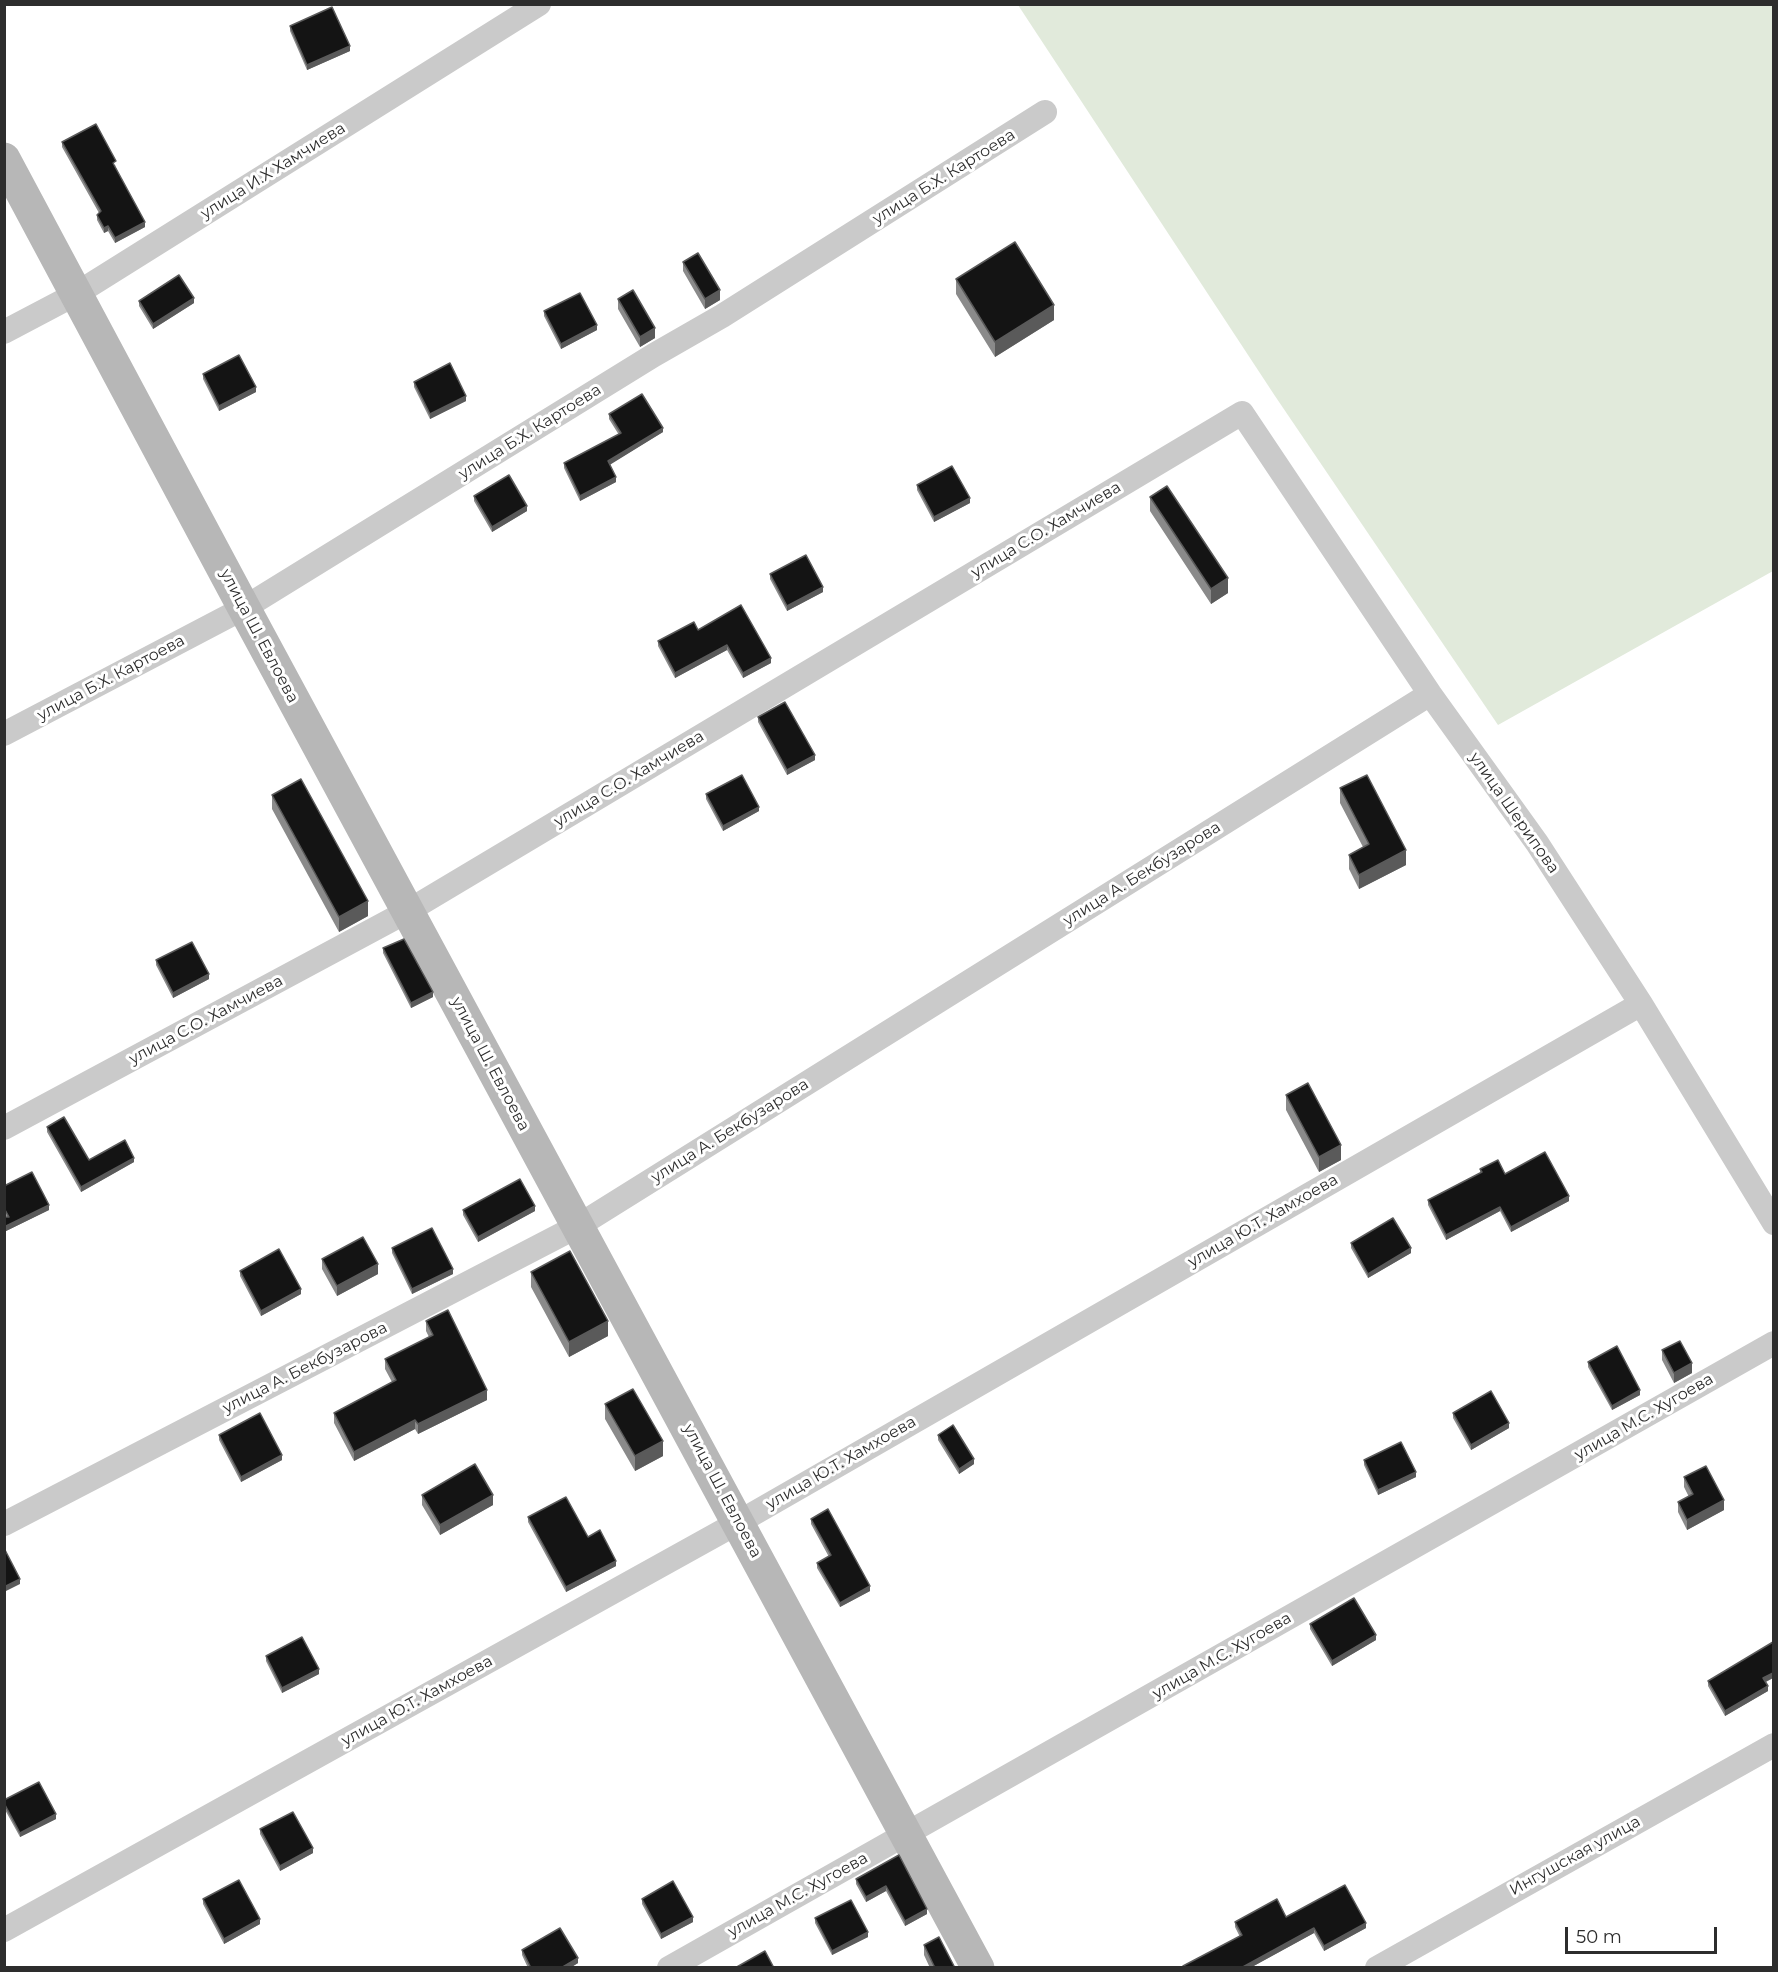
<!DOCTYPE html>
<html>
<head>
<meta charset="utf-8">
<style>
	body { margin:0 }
	#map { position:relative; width:1778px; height:1972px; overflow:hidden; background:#fff; font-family:Montserrat,sans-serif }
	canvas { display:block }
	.frame { position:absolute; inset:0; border:6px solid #2d2d2d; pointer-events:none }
	.scale { position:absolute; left:1565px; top:1927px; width:152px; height:27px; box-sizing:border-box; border:3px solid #2d2d2d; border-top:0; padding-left:8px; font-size:18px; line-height:21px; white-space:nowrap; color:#2d2d2d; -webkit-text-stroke:4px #fff; paint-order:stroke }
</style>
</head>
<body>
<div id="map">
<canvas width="1778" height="1972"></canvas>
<div class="frame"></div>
<div class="scale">50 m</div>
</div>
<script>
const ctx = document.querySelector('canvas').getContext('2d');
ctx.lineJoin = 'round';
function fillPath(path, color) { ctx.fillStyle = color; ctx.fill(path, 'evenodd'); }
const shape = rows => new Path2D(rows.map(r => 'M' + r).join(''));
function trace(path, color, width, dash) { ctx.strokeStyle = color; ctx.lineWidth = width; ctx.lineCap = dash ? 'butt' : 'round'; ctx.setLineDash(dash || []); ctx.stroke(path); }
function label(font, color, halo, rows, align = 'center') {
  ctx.font = font + ' Montserrat,sans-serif'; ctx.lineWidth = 6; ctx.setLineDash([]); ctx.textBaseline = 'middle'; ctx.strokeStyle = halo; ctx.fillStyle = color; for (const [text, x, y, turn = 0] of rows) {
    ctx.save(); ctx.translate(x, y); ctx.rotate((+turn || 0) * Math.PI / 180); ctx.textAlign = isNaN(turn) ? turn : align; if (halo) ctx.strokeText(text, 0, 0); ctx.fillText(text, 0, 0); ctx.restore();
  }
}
fillPath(shape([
	[1018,5,1773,5,1773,571,1498,725,1275,396]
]), '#e1eadb');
trace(shape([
	[4,332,76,294,539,4],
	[4,734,244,608,654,355,722,316,1045,112],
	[4,1128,408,911,1242,413,1430,694,1537,843,1641,1004,1774,1223],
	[4,1524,578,1226,1430,694],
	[4,1930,739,1522,1641,1004],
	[669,1968,1774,1343],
	[1377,1968,1774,1745]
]), '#cacaca', 24);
trace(shape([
	[4,159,244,608,978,1968]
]), '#b7b7b7', 33);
fillPath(shape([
	[290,26,350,51,307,70,290,31],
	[62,142,116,166,115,166,145,227,115,243,108,231,104,233,97,220,97,215,99,213,62,147],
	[683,262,720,300,705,309,683,271],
	[956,279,1054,320,995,357,956,294],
	[618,299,655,338,640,347,618,309],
	[139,301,194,303,153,329,139,306],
	[544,311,597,330,561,349,544,316],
	[203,374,256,392,219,411,203,379],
	[414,382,466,401,430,419,414,387],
	[609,414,663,432,610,464,616,482,580,501,564,468,564,463,619,435,609,419],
	[917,485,970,503,934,522,917,490],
	[474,496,527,511,492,532,474,501],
	[1150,497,1228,593,1211,604,1150,511],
	[770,574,823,592,787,611,770,579],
	[698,630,771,663,743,678,727,650,675,678,658,646,658,641],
	[758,717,815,760,787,775,758,722],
	[1340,788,1406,865,1359,889,1349,869,1349,855,1363,847,1340,803],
	[706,794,759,811,723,831,706,799],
	[272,795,368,916,339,932,272,809],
	[383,948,433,997,411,1008,383,953],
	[156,960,209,979,173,998,156,965],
	[1286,1095,1341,1160,1319,1172,1286,1110],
	[47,1127,89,1160,134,1162,81,1192,47,1132],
	[1480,1169,1505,1174,1569,1201,1511,1232,1500,1211,1446,1240,1428,1205,1428,1200,1480,1173],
	[4,1186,49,1210,4,1232,7,1217,4,1213],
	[463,1210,535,1211,478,1242,463,1215],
	[1351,1243,1411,1253,1368,1278,1351,1248],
	[392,1248,453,1274,412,1294,392,1253],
	[322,1259,378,1274,337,1296,322,1269],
	[240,1271,301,1294,261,1316,240,1276],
	[531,1272,608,1336,569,1357,531,1287],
	[426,1321,487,1400,418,1434,415,1429,354,1461,334,1423,334,1413,392,1382,385,1369,385,1359,429,1337,426,1331],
	[1662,1350,1692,1373,1674,1383,1662,1360],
	[1588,1362,1640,1395,1612,1410,1588,1367],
	[605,1404,663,1456,635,1471,605,1419],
	[1453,1413,1509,1428,1471,1450,1453,1418],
	[219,1435,282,1460,241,1482,219,1440],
	[938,1435,974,1464,959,1474,938,1440],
	[1364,1460,1416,1477,1378,1495,1364,1465],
	[1684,1477,1724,1510,1687,1530,1678,1512,1678,1502,1689,1497,1684,1487],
	[422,1495,493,1505,440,1535,422,1505],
	[528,1517,588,1537,616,1566,566,1592,528,1522],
	[811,1519,870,1591,840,1607,817,1568,817,1563,829,1557,811,1524],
	[1310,1624,1376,1640,1332,1666,1310,1629],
	[266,1656,319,1674,282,1693,266,1661],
	[1773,1678,1766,1682,1768,1691,1725,1716,1708,1686,1708,1681],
	[4,1800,56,1819,20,1837,4,1808],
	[260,1829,313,1853,280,1871,260,1834],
	[899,1855,927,1914,905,1926,886,1891,866,1902,856,1884,856,1879],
	[203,1899,260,1924,224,1944,203,1904],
	[642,1899,693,1922,661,1939,642,1904],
	[1286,1917,1366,1928,1324,1951,1314,1933,1250,1968,1183,1968,1183,1966,1240,1937,1235,1927,1235,1922],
	[815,1918,868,1937,832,1955,815,1923],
	[924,1945,955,1968,930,1968,924,1955],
	[522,1950,578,1963,570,1968,528,1968,522,1955]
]), '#8a8a8a');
fillPath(shape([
	[350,46,350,51,307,70,307,65],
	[145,222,145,227,115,243,115,238],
	[108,226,108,231,104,233,104,228],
	[720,290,720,300,705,309,705,299],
	[194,298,194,303,153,329,153,324],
	[1054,305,1054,320,995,357,995,342],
	[597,325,597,330,561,349,561,344],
	[655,328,655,338,640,347,640,337],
	[256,387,256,392,219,411,219,406],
	[466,396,466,401,430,419,430,414],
	[663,428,663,432,608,466,608,461],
	[616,477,616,482,580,501,580,496],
	[970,498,970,503,934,522,934,517],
	[527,506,527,511,492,532,492,527],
	[1228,578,1228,593,1211,604,1211,589],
	[823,587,823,592,787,611,787,606],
	[727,645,727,650,675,678,675,673],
	[771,658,771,663,743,678,743,673],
	[815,755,815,760,787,775,787,770],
	[759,807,759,811,723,831,723,826],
	[1406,850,1406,865,1359,889,1359,875],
	[368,901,368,916,339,932,339,917],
	[209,974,209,979,173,998,173,993],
	[433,992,433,997,411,1008,411,1003],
	[1341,1145,1341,1160,1319,1172,1319,1157],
	[134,1158,134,1162,81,1192,81,1187],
	[1569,1196,1569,1201,1511,1232,1511,1227],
	[49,1205,49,1210,4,1232,4,1227],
	[535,1206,535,1211,478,1242,478,1237],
	[1500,1207,1500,1211,1446,1240,1446,1235],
	[1411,1248,1411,1253,1368,1278,1368,1274],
	[378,1264,378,1274,337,1296,337,1286],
	[453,1269,453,1274,412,1294,412,1289],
	[301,1289,301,1294,261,1316,261,1311],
	[608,1321,608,1336,569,1357,569,1342],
	[1692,1363,1692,1373,1674,1383,1674,1373],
	[487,1390,487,1400,418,1434,418,1424],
	[1640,1390,1640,1395,1612,1410,1612,1406],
	[415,1420,415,1429,354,1461,354,1452],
	[1509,1423,1509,1428,1471,1450,1471,1445],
	[663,1441,663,1456,635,1471,635,1456],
	[282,1455,282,1460,241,1482,241,1477],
	[974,1459,974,1464,959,1474,959,1469],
	[1416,1472,1416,1477,1378,1495,1378,1490],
	[493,1495,493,1505,440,1535,440,1525],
	[1724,1500,1724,1510,1687,1530,1687,1520],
	[616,1561,616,1566,566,1592,566,1587],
	[20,1579,20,1584,4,1592,4,1587],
	[870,1586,870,1591,840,1607,840,1603],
	[1376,1635,1376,1640,1332,1666,1332,1661],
	[319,1669,319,1674,282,1693,282,1688],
	[1773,1673,1773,1678,1763,1683,1763,1678],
	[1768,1686,1768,1691,1725,1716,1725,1711],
	[56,1814,56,1819,20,1837,20,1833],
	[313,1848,313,1853,280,1871,280,1866],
	[886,1886,886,1891,866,1902,866,1897],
	[927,1909,927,1914,905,1926,905,1921],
	[693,1917,693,1922,661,1939,661,1934],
	[260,1919,260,1924,224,1944,224,1939],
	[1366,1923,1366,1928,1324,1951,1324,1946],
	[1314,1928,1314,1933,1250,1968,1241,1968],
	[868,1932,868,1937,832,1955,832,1951],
	[578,1958,578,1963,570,1968,561,1968]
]), '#5a5a5a');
const building = shape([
	[332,7,350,46,307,65,290,26,332,7],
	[96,124,116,161,113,163,145,222,115,238,108,226,104,228,97,215,101,211,62,142,96,124],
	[1015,242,1054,305,995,342,956,279,1015,242],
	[698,253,720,290,705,299,683,262,698,253],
	[179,275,194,298,153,324,139,301,179,275],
	[633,290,655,328,640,337,618,299,633,290],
	[580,293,597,325,561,344,544,311,580,293],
	[239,355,256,387,219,406,203,374,239,355],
	[450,363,466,396,430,414,414,382,450,363],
	[642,394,663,428,608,461,616,477,580,496,564,463,621,433,609,414,642,394],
	[952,466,970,498,934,517,917,485,952,466],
	[509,475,527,506,492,527,474,496,509,475],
	[1167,486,1228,578,1211,589,1150,497,1167,486],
	[806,555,823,587,787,606,770,574,806,555],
	[741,605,771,658,743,673,727,645,675,673,658,641,694,622,698,630,741,605],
	[785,702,815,755,787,770,758,717,785,702],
	[742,775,759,807,723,826,706,794,742,775],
	[1367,775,1406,850,1359,875,1349,855,1369,844,1340,788,1367,775],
	[301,779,368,901,339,917,272,795,301,779],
	[404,939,433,992,411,1003,383,948,404,939],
	[192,942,209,974,173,993,156,960,192,942],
	[1308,1083,1341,1145,1319,1157,1286,1095,1308,1083],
	[64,1117,89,1160,125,1140,134,1158,81,1187,47,1127,64,1117],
	[1545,1152,1569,1196,1511,1227,1500,1207,1446,1235,1428,1200,1482,1172,1480,1169,1498,1160,1505,1174,1545,1152],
	[32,1172,49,1205,4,1227,4,1217,9,1217,4,1208,4,1186,32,1172],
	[520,1179,535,1206,478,1237,463,1210,520,1179],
	[1393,1218,1411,1248,1368,1274,1351,1243,1393,1218],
	[432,1228,453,1269,412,1289,392,1248,432,1228],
	[363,1237,378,1264,337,1286,322,1259,363,1237],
	[279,1249,301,1289,261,1311,240,1271,279,1249],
	[570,1251,608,1321,569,1342,531,1272,570,1251],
	[448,1310,487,1390,418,1424,415,1420,354,1452,334,1413,396,1380,385,1359,433,1335,426,1321,448,1310],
	[1680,1341,1692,1363,1674,1373,1662,1350,1680,1341],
	[1617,1346,1640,1390,1612,1406,1588,1362,1617,1346],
	[633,1389,663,1441,635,1456,605,1404,633,1389],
	[1491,1391,1509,1423,1471,1445,1453,1413,1491,1391],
	[260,1413,282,1455,241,1477,219,1435,260,1413],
	[953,1425,974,1459,959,1469,938,1435,953,1425],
	[1401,1442,1416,1472,1378,1490,1364,1460,1401,1442],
	[475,1464,493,1495,440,1525,422,1495,475,1464],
	[1706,1466,1724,1500,1687,1520,1678,1502,1693,1494,1684,1477,1706,1466],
	[566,1497,588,1537,600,1530,616,1561,566,1587,528,1517,566,1497],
	[828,1509,870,1586,840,1603,817,1563,831,1555,811,1519,828,1509],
	[4,1548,20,1579,4,1587,4,1548],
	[1354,1598,1376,1635,1332,1661,1310,1624,1354,1598],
	[302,1637,319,1669,282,1688,266,1656,302,1637],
	[1773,1642,1773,1673,1763,1678,1768,1686,1725,1711,1708,1681,1773,1642],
	[39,1782,56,1814,20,1833,4,1803,4,1800,39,1782],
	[293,1812,313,1848,280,1866,260,1829,293,1812],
	[899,1855,927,1909,905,1921,886,1886,866,1897,856,1879,899,1855],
	[239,1880,260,1919,224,1939,203,1899,239,1880],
	[673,1881,693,1917,661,1934,642,1899,673,1881],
	[1345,1885,1366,1923,1324,1946,1314,1928,1241,1968,1183,1968,1183,1966,1242,1935,1235,1922,1277,1899,1286,1917,1345,1885],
	[851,1900,868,1932,832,1951,815,1918,851,1900],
	[560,1928,578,1958,561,1968,528,1968,530,1966,522,1950,560,1928],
	[939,1937,955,1968,935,1968,924,1945,939,1937],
	[765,1951,774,1968,735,1968,765,1951]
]);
fillPath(building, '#141414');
trace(building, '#5a5a5a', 1.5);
label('16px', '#2d2d2d', '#fff', [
	["улица И.Х Хамчиева",273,171,-32],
	["улица Б.Х. Картоева",944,177,-32],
	["улица Б.Х. Картоева",530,432,-32],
	["улица С.О. Хамчиева",1046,530,-31],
	["улица Ш. Евлоева",259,636,62],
	["улица Б.Х. Картоева",111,678,-28],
	["улица С.О. Хамчиева",629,779,-31],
	["улица Шерипова",1514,813,55],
	["улица А. Бекбузарова",1142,874,-32],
	["улица С.О. Хамчиева",206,1020,-28],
	["улица Ш. Евлоева",490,1064,62],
	["улица А. Бекбузарова",730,1131,-32],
	["улица Ю.Т. Хамхоева",1263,1221,-30],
	["улица А. Бекбузарова",305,1368,-27],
	["улица М.С. Хугоева",1644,1417,-30],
	["улица Ю.Т. Хамхоева",841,1463,-30],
	["улица Ш. Евлоева",722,1491,62],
	["улица М.С. Хугоева",1222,1656,-30],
	["улица Ю.Т. Хамхоева",417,1701,-29],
	["Ингушская улица",1575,1856,-29],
	["улица М.С. Хугоева",798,1895,-29]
]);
</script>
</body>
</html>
